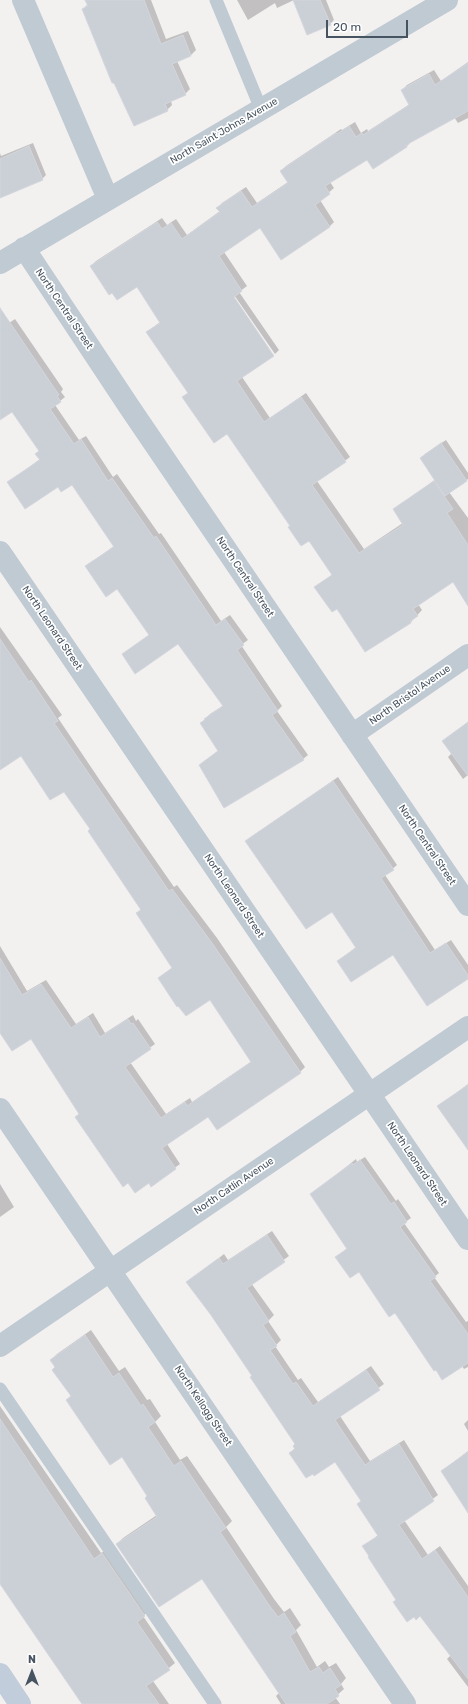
<!DOCTYPE html>
<html>
<head>
<meta charset="utf-8">
<style>
	body { margin:0 }
	#map { position:relative; width:468px; height:1704px; overflow:hidden; background:#f3f0f0; font-family:Rubik,sans-serif }
	canvas { display:block }
	.north { position:absolute; left:12px; top:1652px; width:40px; height:40px; -webkit-text-stroke:3px #fff; paint-order:stroke; rotate:0deg; font-size:11px; font-weight:700; line-height:16px; text-align:center; color:#465360 }
	.north::after { content:''; display:block; margin:auto; width:14px; height:18px; background:#465360; clip-path:polygon(50% 0,100% 100%,50% 72%,0 100%) }
	.scale { position:absolute; left:326px; top:20px; width:82px; height:18px; box-sizing:border-box; border:2px solid #465360; border-top:0; padding-left:5px; font-size:12px; line-height:14px; white-space:nowrap; color:#465360; -webkit-text-stroke:3px #fff; paint-order:stroke }
</style>
</head>
<body>
<div id="map">
<canvas width="468" height="1704"></canvas>
<div class="north">N</div>
<div class="scale">20 m</div>
</div>
<script>
const ctx = document.querySelector('canvas').getContext('2d');
ctx.lineJoin = 'round';
function fillPath(path, color) { ctx.fillStyle = color; ctx.fill(path, 'evenodd'); }
const shape = rows => new Path2D(rows.map(r => 'M' + r).join(''));
function trace(path, color, width, dash) { ctx.strokeStyle = color; ctx.lineWidth = width; ctx.lineCap = dash ? 'butt' : 'round'; ctx.setLineDash(dash || []); ctx.stroke(path); }
function label(font, color, halo, rows, align = 'center') {
  ctx.font = font + ' Rubik,sans-serif'; ctx.lineWidth = 3.5; ctx.setLineDash([]); ctx.textBaseline = 'middle'; ctx.strokeStyle = halo; ctx.fillStyle = color; for (const [text, x, y, turn = 0] of rows) {
    ctx.save(); ctx.translate(x, y); ctx.rotate((+turn || 0) * Math.PI / 180); ctx.textAlign = isNaN(turn) ? turn : align; if (halo) ctx.strokeText(text, 0, 0); ctx.fillText(text, 0, 0); ctx.restore();
  }
}
fillPath(shape([
	[86,0,151,0,166,39,188,31,196,50,191,55,177,61,190,89,185,94,171,101,172,105,167,110,83,9,88,4],
	[237,0,326,0,334,20,330,24,294,0,277,8,275,3,248,20],
	[468,62,468,118,458,123,454,117,411,142,407,146,368,159,330,182,334,188,320,200,334,222,329,227,260,226,224,252,247,286,239,292,279,350,275,354,232,292,242,377,270,418,306,393,350,457,317,481,364,549,403,523,394,509,436,479,421,458,425,454,446,440,468,473,468,479,449,492,468,518,468,578,454,580,418,604,422,610,411,622,365,651,337,608,316,587,333,574,309,539,291,526,227,433,184,397,189,392,147,332,160,322,137,285,91,266,96,261,162,218,167,225,176,219,187,235,220,211,218,208,222,203,246,187,257,203,288,182,281,171,286,166,341,129,342,130,355,122,361,133,367,129,368,131,410,104,402,90,407,85,434,70,441,81],
	[33,143,46,175,42,179,0,197,0,153,1,156],
	[15,319,63,389,61,392,65,397,55,405,79,440,86,436,113,477,117,474,159,534,161,533,221,621,230,615,248,640,241,645,282,706,277,711,308,755,303,759,224,807,200,765,219,750,201,723,210,714,224,705,178,643,123,655,150,635,117,587,86,566,114,546,72,484,58,485,9,482,40,459,40,451,12,411,0,419,0,329],
	[0,627,62,715,58,718,101,782,174,887,177,885,217,938,305,1067,300,1072,208,1116,167,1144,180,1164,151,1185,149,1181,80,1114,31,1038,0,1032,0,946,27,991,46,980,76,1024,93,1013,105,1033,133,1015,136,1021,138,1019,155,1044,130,1062,166,1114,190,1098,192,1102,252,1061,210,998,159,978,173,967,137,913,141,909,91,829,64,791,21,755,0,769],
	[468,722,468,775,463,779,448,757,452,753],
	[338,777,397,865,385,875,435,950,451,940,468,965,468,978,393,953,338,961,356,947,332,910,251,837],
	[468,1084,468,1149,439,1106],
	[365,1157,396,1201,398,1199,411,1218,404,1223,439,1273,434,1277,466,1322,468,1321,468,1367,464,1369,462,1366,395,1311,359,1271,337,1257,347,1248,316,1191,356,1159,357,1162],
	[0,1184,14,1207,0,1217],
	[272,1231,289,1256,251,1283,274,1315,268,1321,281,1340,275,1346,298,1380,301,1378,318,1402,371,1366,384,1384,340,1416,370,1461,404,1440,438,1495,404,1520,428,1555,440,1546,468,1586,468,1687,447,1659,451,1655,421,1615,397,1599,364,1546,378,1535,358,1504,362,1500,335,1460,290,1453,295,1448,296,1444,253,1376,188,1282,224,1254,228,1260],
	[91,1330,119,1371,125,1367,147,1400,150,1399,161,1416,155,1422,180,1460,187,1456,232,1521,226,1527,274,1599,284,1612,290,1608,301,1625,296,1630,317,1667,325,1661,329,1667,336,1663,346,1678,341,1684,344,1689,335,1697,340,1704,281,1704,276,1696,280,1692,202,1577,117,1544,123,1538,157,1515,148,1496,122,1456,72,1396,51,1360,57,1354],
	[0,1406,101,1553,109,1548,151,1609,143,1616,175,1663,153,1681,169,1704,83,1704,0,1582],
	[468,1420,468,1431,464,1424],
	[468,1451,468,1511,442,1471]
]), '#0003');
const building = shape([
	[85,0,144,0,161,44,183,35,191,56,172,64,186,95,165,104,168,111,134,126,114,83,112,83,82,9,88,6,85,0],
	[293,0,320,0,331,25,307,35,293,0],
	[468,63,468,111,406,145,407,147,373,169,367,160,325,186,330,194,315,205,330,227,281,260,260,228,219,256,242,291,234,297,274,356,237,381,264,422,301,397,346,462,312,485,359,553,403,525,393,509,434,481,453,509,447,513,468,545,468,606,453,582,413,609,418,616,410,621,411,623,365,652,337,609,332,612,314,587,332,575,309,541,301,546,288,527,290,526,227,434,214,443,182,397,188,393,146,332,160,323,137,287,117,300,112,293,109,295,90,266,157,222,162,229,171,223,182,239,220,212,216,208,241,191,252,207,288,183,280,171,336,133,337,134,349,126,356,137,362,133,363,135,409,105,401,90,429,74,435,85,468,63],
	[29,146,43,180,0,198,0,159,29,146],
	[0,308,59,395,57,396,61,402,50,409,74,444,81,439,108,481,112,478,154,538,156,536,216,625,225,619,244,645,237,650,278,711,272,715,304,760,224,808,199,765,218,751,200,723,205,720,204,719,223,706,178,644,135,674,122,654,149,635,117,589,106,597,85,566,114,547,72,485,61,492,58,487,25,509,7,482,40,460,35,454,39,451,12,412,0,420,0,308],
	[441,443,467,481,445,496,420,458,441,443],
	[0,639,29,682,31,680,58,721,54,723,134,840,169,891,172,889,212,943,301,1073,217,1130,208,1117,162,1148,176,1169,151,1187,149,1183,135,1193,128,1183,123,1187,75,1117,79,1114,31,1039,12,1051,0,1033,0,958,22,995,41,984,71,1028,88,1017,100,1037,128,1019,131,1024,133,1023,151,1049,125,1067,161,1118,185,1102,187,1106,251,1062,210,1000,186,1016,178,1006,177,1007,158,978,172,968,136,913,141,910,88,831,90,829,64,792,50,800,21,756,0,770,0,639],
	[468,722,468,776,442,741,468,722],
	[333,781,394,870,381,878,430,953,446,943,468,975,468,979,427,1006,393,955,351,982,337,961,356,948,332,912,306,929,245,841,333,781],
	[468,1085,468,1150,437,1106,468,1085],
	[360,1160,391,1204,394,1202,407,1222,400,1227,436,1277,430,1281,468,1334,468,1363,442,1380,436,1370,434,1371,395,1313,389,1317,359,1272,350,1278,335,1257,347,1249,310,1194,352,1163,353,1165,360,1160],
	[267,1235,285,1262,247,1288,269,1321,263,1325,277,1346,270,1350,293,1384,296,1382,313,1406,366,1370,380,1390,335,1420,365,1465,399,1444,434,1501,399,1525,422,1559,435,1550,468,1597,468,1679,420,1616,416,1620,414,1617,407,1622,393,1602,396,1600,368,1557,369,1556,362,1546,378,1536,357,1504,361,1501,335,1462,314,1476,313,1474,306,1478,289,1453,295,1449,293,1446,295,1444,250,1377,252,1376,211,1315,186,1282,219,1258,223,1264,267,1235],
	[85,1335,113,1377,119,1373,141,1406,143,1404,155,1422,148,1427,174,1466,181,1461,226,1528,220,1532,269,1605,278,1617,284,1613,296,1632,290,1636,310,1672,319,1667,323,1673,330,1668,341,1685,335,1689,339,1696,327,1704,286,1704,202,1579,159,1607,116,1544,157,1517,145,1498,147,1496,122,1457,110,1465,66,1400,71,1396,52,1370,55,1367,50,1360,85,1335],
	[0,1419,94,1559,102,1553,145,1616,137,1622,170,1670,146,1686,159,1704,82,1704,0,1584,0,1419],
	[468,1452,468,1513,441,1471,468,1452]
]);
fillPath(building, '#cbcfd6');
trace(building, '#d3d6dc', 1);
trace(shape([
	[216,0,261,109],
	[0,1389,215,1704]
]), '#bfcad3', 13);
trace(shape([
	[23,0,108,199],
	[24,248,130,408,468,905],
	[0,263,447,0],
	[0,552,468,1239],
	[352,735,468,655],
	[0,1109,405,1704],
	[0,1346,468,1027]
]), '#bfcad3', 22);
trace(shape([
	[0,1674,20,1704]
]), '#c1cddb', 22);
label('10px', '#465360', '#fff', [
	["North Saint Johns Avenue",224,131,-30],
	["North Central Street",64,309,56],
	["North Central Street",245,577,56],
	["North Leonard Street",52,628,56],
	["North Bristol Avenue",410,695,-35],
	["North Central Street",427,845,56],
	["North Leonard Street",234,896,56],
	["North Leonard Street",417,1164,56],
	["North Catlin Avenue",234,1186,-34],
	["North Kellogg Street",203,1406,56]
]);
</script>
</body>
</html>
